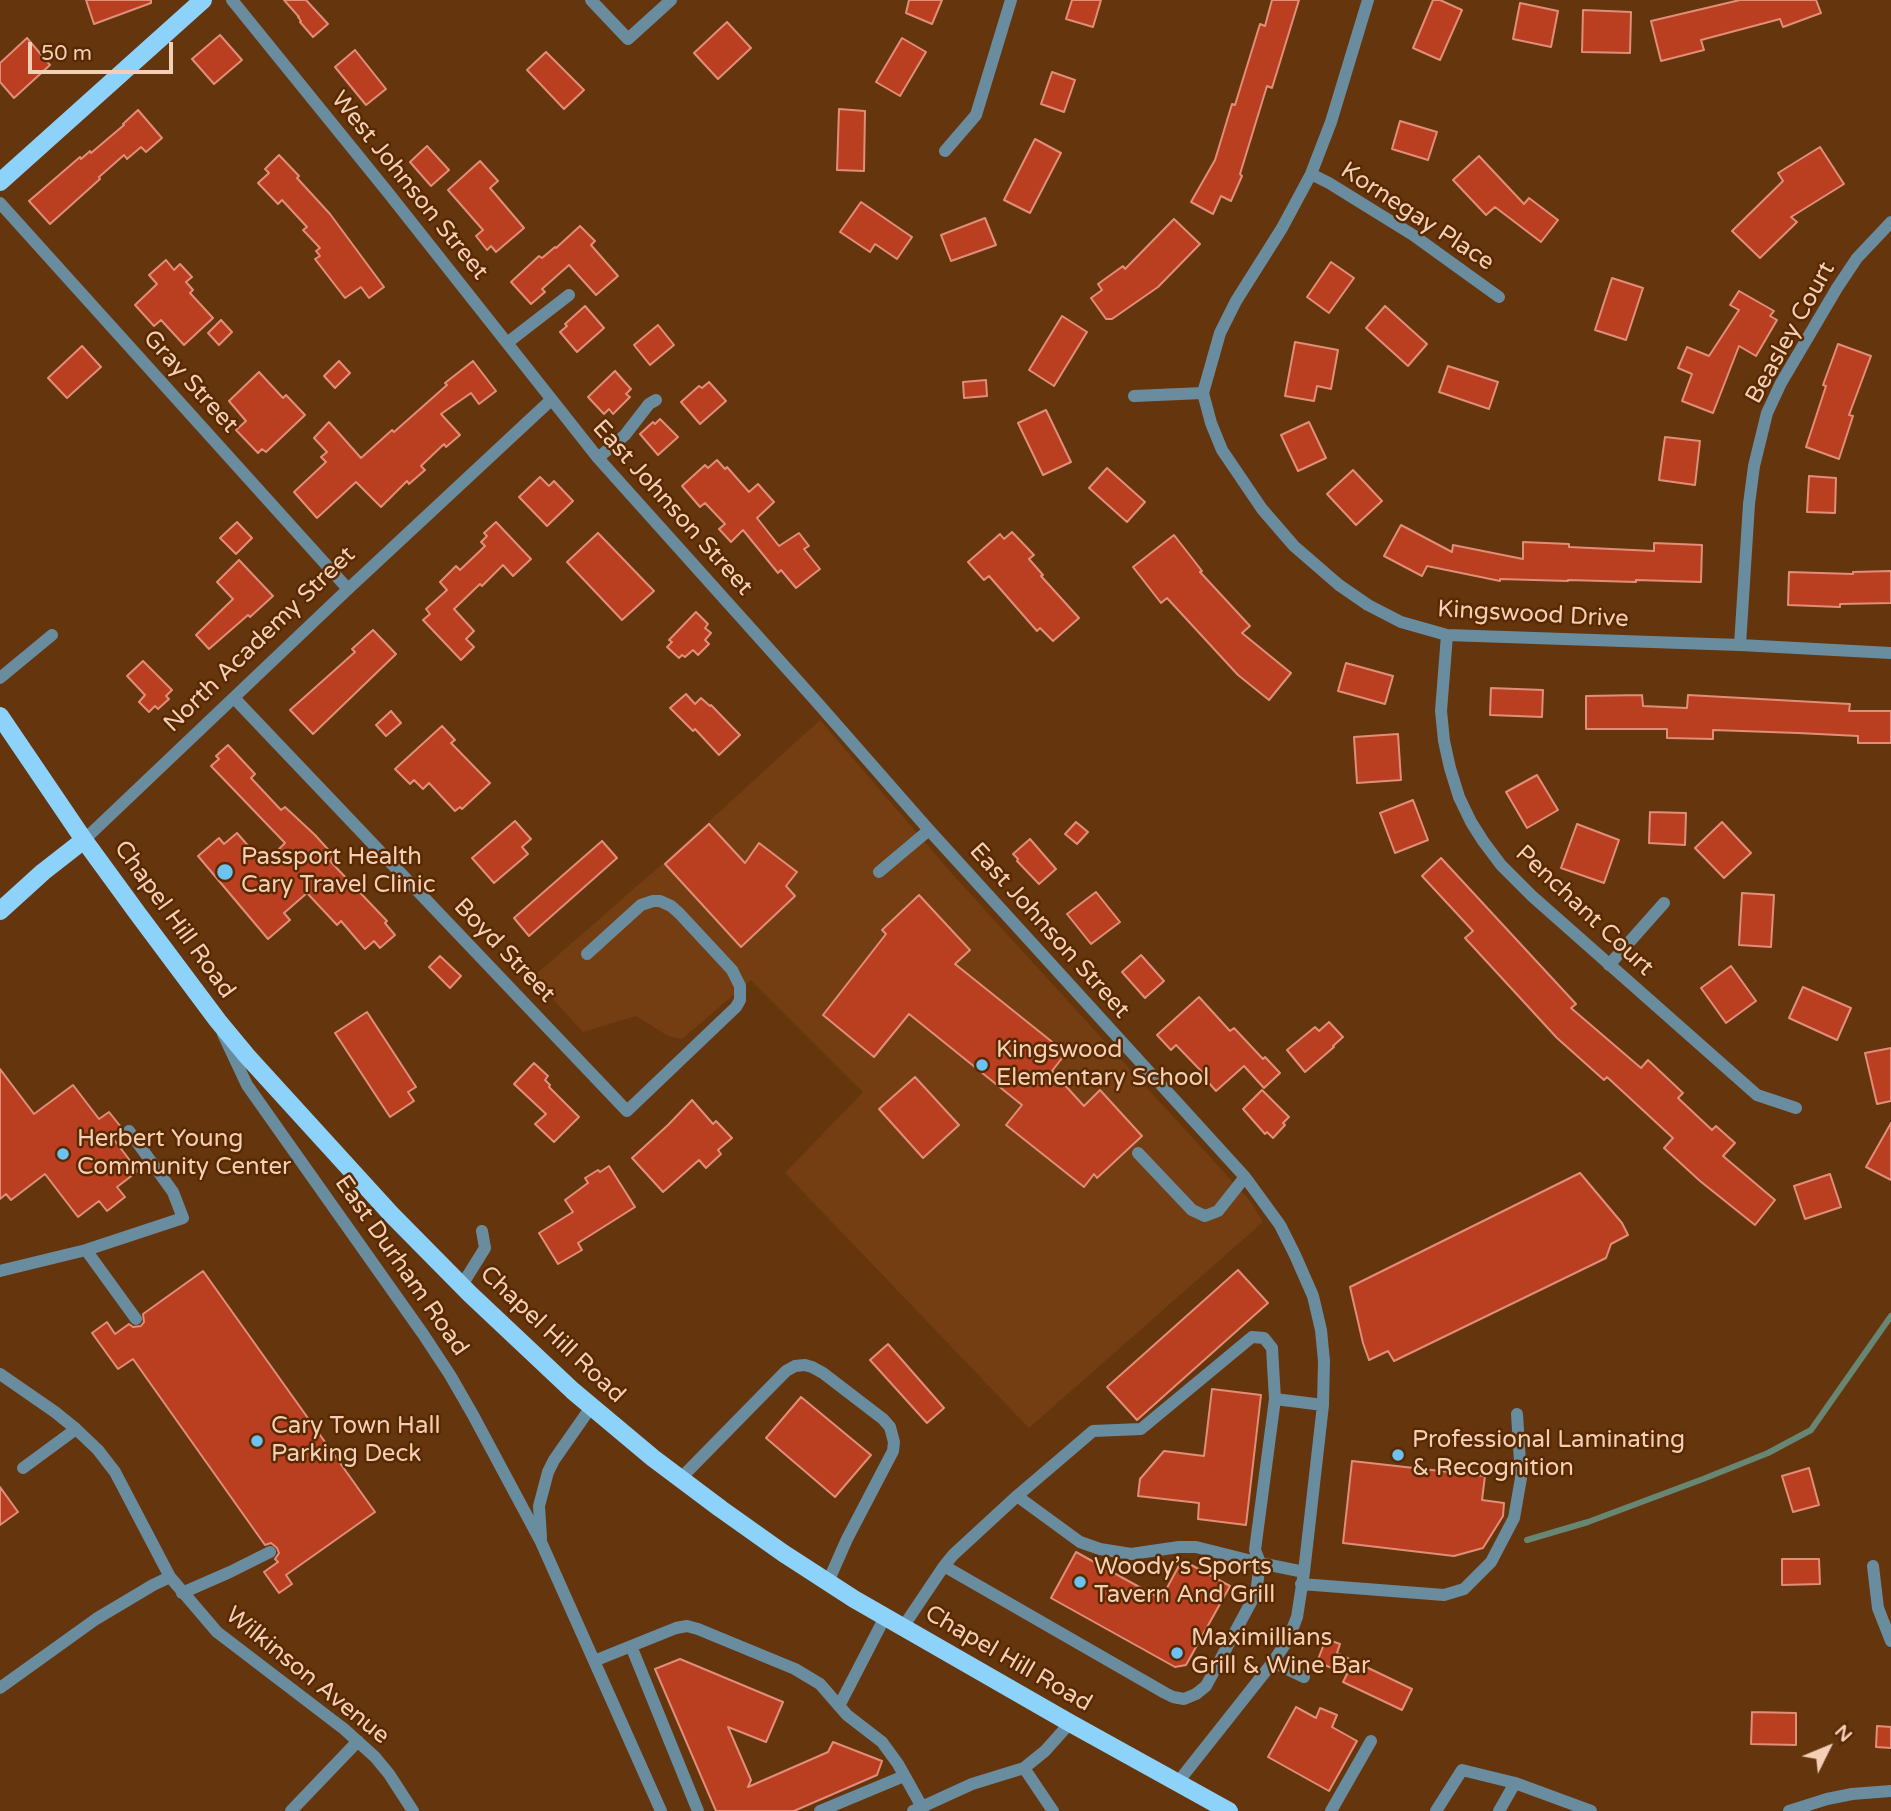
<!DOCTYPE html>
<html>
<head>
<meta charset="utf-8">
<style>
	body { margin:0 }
	#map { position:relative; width:1891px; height:1811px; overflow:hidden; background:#65350d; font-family:"Varela Round",sans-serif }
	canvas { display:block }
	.north { position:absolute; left:1793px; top:1713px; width:70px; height:70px; -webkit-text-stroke:5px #592a00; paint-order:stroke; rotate:47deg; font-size:19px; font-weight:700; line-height:28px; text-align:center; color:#f4cfb7 }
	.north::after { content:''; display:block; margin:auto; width:24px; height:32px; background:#f4cfb7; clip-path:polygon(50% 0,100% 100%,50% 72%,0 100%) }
	.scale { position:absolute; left:28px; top:42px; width:145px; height:32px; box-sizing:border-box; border:4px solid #f4cfb7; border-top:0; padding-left:9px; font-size:21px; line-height:24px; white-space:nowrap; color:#f4cfb7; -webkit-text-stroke:5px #592a00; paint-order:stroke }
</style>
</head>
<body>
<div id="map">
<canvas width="1891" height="1811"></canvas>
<div class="north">N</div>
<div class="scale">50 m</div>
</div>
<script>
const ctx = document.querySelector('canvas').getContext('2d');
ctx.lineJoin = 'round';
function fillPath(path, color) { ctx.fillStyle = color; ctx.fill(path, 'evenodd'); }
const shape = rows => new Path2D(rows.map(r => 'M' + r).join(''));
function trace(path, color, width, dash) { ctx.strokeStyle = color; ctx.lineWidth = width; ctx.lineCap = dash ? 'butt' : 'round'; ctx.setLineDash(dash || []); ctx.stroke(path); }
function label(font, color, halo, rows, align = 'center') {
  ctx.font = font + ' "Varela Round",sans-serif'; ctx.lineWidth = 5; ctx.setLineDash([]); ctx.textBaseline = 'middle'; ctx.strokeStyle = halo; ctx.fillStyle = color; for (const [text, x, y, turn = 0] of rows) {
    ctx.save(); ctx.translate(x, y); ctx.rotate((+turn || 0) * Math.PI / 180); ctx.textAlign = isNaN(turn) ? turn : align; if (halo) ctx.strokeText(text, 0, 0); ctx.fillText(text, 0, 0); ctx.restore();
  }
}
fillPath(shape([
	[820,720,954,876,1251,1202,1263,1222,1029,1428,785,1173,863,1092,751,980,682,1039,668,1036,636,1016,583,1032,533,977,661,865]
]), '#743e12');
trace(shape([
	[1527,1540,1588,1522,1703,1479,1768,1453,1811,1430,1891,1316]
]), '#688674', 6);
const building = shape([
	[86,0,151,0,151,3,94,24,86,0],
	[284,0,306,0,328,24,313,37,300,22,301,21,298,17,299,17,284,0],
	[909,0,942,0,932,24,906,13,909,0],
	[1072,0,1101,0,1093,27,1066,19,1072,0],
	[1272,0,1299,0,1272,88,1267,86,1240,174,1242,176,1231,201,1221,196,1213,214,1191,202,1215,160,1232,104,1235,105,1260,24,1265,26,1272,0],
	[1433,0,1440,0,1462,10,1440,60,1413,48,1433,0],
	[1740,0,1816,0,1821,13,1783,27,1780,19,1701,40,1704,50,1661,61,1651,21,1740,0],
	[1520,3,1558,11,1551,47,1513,39,1520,3],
	[1583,10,1631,12,1630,53,1582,52,1583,10],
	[727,22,751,48,718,79,694,53,727,22],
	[220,35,242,60,214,84,192,59,220,35],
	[27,38,50,65,14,98,0,82,0,63,27,38],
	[902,38,926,52,900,96,876,82,902,38],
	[355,50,386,89,366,105,335,67,355,50],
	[546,52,584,90,564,109,527,70,546,52],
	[1052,72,1075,80,1064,112,1041,104,1052,72],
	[839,109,865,111,864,171,837,170,839,109],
	[138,110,162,138,146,152,141,147,127,159,124,155,99,177,100,179,50,224,29,201,80,157,81,159,90,151,91,153,124,125,123,124,138,110],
	[1400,121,1437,132,1428,160,1392,149,1400,121],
	[1035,139,1061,153,1030,213,1004,200,1035,139],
	[427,146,449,170,431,186,410,162,427,146],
	[1820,147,1844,184,1791,217,1797,222,1760,258,1732,231,1783,181,1778,173,1820,147],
	[279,155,299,176,297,178,330,214,384,287,369,298,361,287,345,298,315,259,320,256,316,251,320,248,303,230,307,227,282,200,278,204,258,183,269,173,265,169,279,155],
	[1479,156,1524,204,1529,198,1558,220,1541,242,1495,207,1486,215,1453,180,1479,156],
	[480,161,498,181,490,188,524,228,496,252,491,246,487,250,476,236,483,230,448,190,480,161],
	[861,202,912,237,897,259,875,244,870,252,840,232,861,202],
	[985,218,996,245,951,261,941,235,985,218],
	[1174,219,1200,244,1158,287,1112,319,1106,319,1091,298,1102,290,1098,284,1123,266,1125,269,1174,219],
	[580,226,595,241,591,245,618,276,596,295,569,265,542,289,545,292,531,304,511,282,539,256,542,258,555,247,556,248,580,226],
	[166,260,174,270,180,264,192,277,186,282,193,290,190,293,213,318,184,345,161,320,154,326,135,305,157,284,149,275,166,260],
	[1331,262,1354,278,1329,313,1307,297,1331,262],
	[1612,278,1643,288,1626,340,1595,330,1612,278],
	[1739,291,1774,311,1770,316,1777,320,1756,356,1739,346,1713,413,1682,401,1692,374,1678,368,1687,347,1709,356,1739,310,1730,305,1739,291],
	[585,306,604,328,577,352,560,332,567,326,565,324,585,306],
	[1385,306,1427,344,1408,366,1366,328,1385,306],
	[1062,316,1087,332,1054,386,1029,370,1062,316],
	[221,320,232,332,219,345,208,333,221,320],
	[658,325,674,345,650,365,634,345,658,325],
	[1295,342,1338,350,1331,389,1317,386,1314,401,1285,396,1295,342],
	[1838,344,1871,356,1849,415,1853,416,1839,459,1806,447,1826,386,1823,385,1838,344],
	[82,346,101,367,67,398,48,378,82,346],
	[339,361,350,373,335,388,324,376,339,361],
	[473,361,496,391,479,404,471,393,441,414,460,435,446,447,444,444,421,466,425,470,409,484,407,481,381,507,356,482,317,518,294,492,326,462,321,457,327,452,314,438,329,422,361,458,392,430,394,432,447,385,445,383,473,361],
	[1448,366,1498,382,1489,409,1439,392,1448,366],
	[615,371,631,389,626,394,630,397,613,414,609,409,604,414,588,397,615,371],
	[259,372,283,398,286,395,305,415,266,452,262,449,258,453,236,430,246,421,229,401,259,372],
	[986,380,987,396,964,398,963,382,986,380],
	[709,382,726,401,700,424,681,402,699,386,702,388,709,382],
	[1046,410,1071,462,1043,475,1018,423,1046,410],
	[660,419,678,437,658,455,640,434,653,422,655,424,660,419],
	[1309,422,1326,458,1298,471,1281,435,1309,422],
	[1665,437,1700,441,1695,485,1659,480,1665,437],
	[717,460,725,469,727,467,749,492,758,484,774,502,757,518,779,546,799,533,809,546,804,549,820,569,796,588,781,570,778,573,743,530,731,542,719,529,725,524,705,503,700,507,682,486,705,465,708,468,717,460],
	[1107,468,1145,502,1127,522,1089,488,1107,468],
	[1353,470,1382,501,1356,525,1327,494,1353,470],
	[1809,476,1836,478,1835,513,1807,512,1809,476],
	[540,477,549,486,554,481,573,501,547,526,519,497,540,477],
	[237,522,252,538,236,554,220,538,237,522],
	[496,522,531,559,513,576,503,565,482,586,480,584,454,609,474,631,466,639,474,647,461,660,423,620,430,614,426,609,447,590,440,582,456,566,460,570,485,546,481,542,487,536,484,533,496,522],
	[1401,525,1452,552,1453,545,1523,559,1523,542,1569,544,1569,547,1654,551,1654,543,1702,545,1701,582,1636,580,1636,582,1568,580,1568,581,1500,579,1500,581,1427,566,1422,576,1384,556,1401,525],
	[1012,532,1034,555,1029,559,1043,575,1041,576,1079,618,1053,641,1040,628,1037,631,989,576,984,580,968,562,1000,534,1004,539,1012,532],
	[598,533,654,591,622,620,567,562,598,533],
	[1174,535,1202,571,1200,572,1250,626,1242,633,1291,673,1269,700,1238,675,1167,598,1161,603,1133,567,1174,535],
	[239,560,273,596,250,617,248,615,209,649,196,635,233,599,217,582,239,560],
	[1891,571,1891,603,1840,604,1840,607,1788,605,1789,572,1853,574,1853,572,1891,571],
	[696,612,708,624,705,628,711,633,705,640,709,644,698,655,693,650,685,657,682,655,679,658,667,647,672,642,669,640,696,612],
	[373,630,396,654,313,734,290,710,355,652,352,649,373,630],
	[143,661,172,690,166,696,169,699,158,709,155,706,149,712,139,702,145,695,127,676,143,661],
	[1346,663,1393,676,1385,704,1338,691,1346,663],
	[1491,688,1543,690,1542,717,1490,715,1491,688],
	[686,694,695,704,701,698,710,706,711,705,740,735,719,755,695,729,693,731,670,708,686,694],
	[1642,695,1643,706,1687,708,1688,695,1850,704,1849,711,1891,711,1891,743,1858,743,1858,736,1798,733,1713,730,1713,739,1667,738,1667,729,1586,729,1586,696,1642,695],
	[391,711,401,723,386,736,376,725,391,711],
	[442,726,455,740,451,743,490,783,462,809,460,807,455,811,429,783,423,789,414,780,410,784,395,769,442,726],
	[1398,734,1401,780,1357,783,1354,737,1398,734],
	[228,745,255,774,251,778,281,810,285,807,315,835,334,856,330,861,387,921,385,923,395,935,380,948,374,941,365,949,341,921,337,925,307,893,284,913,290,920,268,939,198,856,219,838,224,844,237,833,264,864,285,843,211,766,219,759,216,756,228,745],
	[1537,775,1558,810,1527,828,1506,792,1537,775],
	[1413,800,1428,840,1395,853,1380,813,1413,800],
	[1650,812,1686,813,1685,845,1649,843,1650,812],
	[515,821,531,839,522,847,528,854,494,883,472,858,515,821],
	[1076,822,1088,832,1077,844,1065,834,1076,822],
	[1722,822,1751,853,1724,878,1695,848,1722,822],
	[709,824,745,863,759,843,797,872,786,886,795,896,741,947,665,864,709,824],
	[1577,824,1619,840,1604,883,1561,868,1577,824],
	[1030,839,1056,869,1039,884,1017,861,1018,859,1013,854,1030,839],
	[602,841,617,858,529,936,514,918,602,841],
	[1441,858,1576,1004,1571,1008,1641,1068,1648,1060,1683,1093,1678,1098,1712,1130,1716,1126,1735,1143,1723,1156,1775,1200,1755,1225,1700,1181,1664,1148,1673,1138,1607,1077,1604,1080,1557,1038,1465,938,1473,931,1422,876,1441,858],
	[1096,892,1120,922,1091,944,1067,914,1096,892],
	[1742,893,1774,895,1771,947,1739,945,1742,893],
	[919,895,970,950,955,964,1066,1053,1052,1071,1084,1106,1100,1090,1142,1136,1097,1178,1094,1174,1084,1187,1006,1125,1022,1105,909,1014,874,1057,823,1015,886,934,882,930,919,895],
	[1141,955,1164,981,1145,998,1122,972,1141,955],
	[440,956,461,976,450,988,429,967,440,956],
	[1731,966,1756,1001,1726,1023,1701,988,1731,966],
	[1803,987,1851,1008,1837,1040,1789,1018,1803,987],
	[1199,997,1230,1031,1234,1028,1263,1059,1265,1057,1280,1073,1264,1088,1244,1066,1216,1091,1202,1075,1204,1074,1176,1045,1171,1050,1157,1035,1199,997],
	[367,1012,416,1087,408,1092,414,1101,390,1117,335,1033,367,1012],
	[1329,1022,1343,1037,1333,1046,1334,1047,1305,1072,1287,1050,1315,1027,1319,1031,1329,1022],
	[1891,1048,1891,1101,1877,1104,1865,1053,1891,1048],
	[534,1063,548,1076,545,1080,550,1085,549,1087,579,1117,554,1142,535,1124,546,1114,514,1084,534,1063],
	[0,1069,34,1114,73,1085,99,1119,109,1112,121,1127,120,1131,112,1137,138,1171,117,1187,125,1197,107,1211,99,1201,78,1217,45,1174,11,1200,6,1194,0,1199,0,1069],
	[915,1077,959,1125,923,1158,879,1109,915,1077],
	[1262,1090,1289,1117,1283,1123,1285,1125,1273,1138,1267,1132,1265,1134,1243,1109,1262,1090],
	[692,1100,713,1124,716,1121,732,1138,718,1150,721,1154,706,1168,699,1160,663,1192,632,1158,668,1125,692,1100],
	[1891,1123,1891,1180,1866,1167,1891,1123],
	[609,1166,635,1207,578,1243,582,1250,558,1264,539,1233,573,1212,565,1200,588,1183,585,1178,598,1170,600,1172,609,1166],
	[1580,1173,1622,1223,1628,1235,1611,1244,1606,1258,1394,1361,1388,1351,1369,1360,1363,1343,1350,1287,1580,1173],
	[1830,1174,1841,1207,1805,1219,1794,1186,1830,1174],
	[1238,1270,1268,1303,1137,1420,1107,1387,1238,1270],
	[203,1271,375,1512,286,1575,292,1584,279,1593,264,1572,278,1562,275,1559,279,1553,277,1548,271,1543,265,1545,133,1359,118,1369,92,1333,107,1322,115,1334,129,1324,133,1327,141,1326,144,1322,143,1314,203,1271],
	[888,1344,944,1408,927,1423,870,1360,888,1344],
	[1212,1389,1261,1395,1246,1525,1198,1519,1199,1503,1138,1496,1140,1479,1164,1451,1204,1456,1212,1389],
	[801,1397,871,1455,835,1497,766,1438,801,1397],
	[1352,1461,1485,1476,1482,1500,1504,1503,1503,1516,1483,1548,1454,1556,1343,1543,1352,1461],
	[1809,1468,1819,1505,1793,1512,1782,1476,1809,1468],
	[0,1487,18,1512,0,1525,0,1487],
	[1076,1552,1161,1599,1182,1560,1230,1586,1186,1665,1175,1667,1051,1598,1076,1552],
	[1782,1559,1819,1559,1820,1584,1782,1585,1782,1559],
	[1326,1639,1340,1644,1337,1653,1412,1689,1402,1710,1343,1682,1347,1674,1317,1662,1326,1639],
	[680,1659,783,1702,766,1742,728,1727,751,1780,748,1787,828,1752,833,1742,882,1761,877,1775,794,1811,716,1811,655,1669,680,1659],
	[1296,1707,1316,1718,1320,1708,1337,1715,1332,1727,1357,1741,1329,1791,1268,1757,1296,1707],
	[1752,1712,1796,1713,1796,1745,1751,1744,1752,1712],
	[1877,1726,1891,1727,1891,1748,1876,1747,1877,1726]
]);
fillPath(building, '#ba3f21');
trace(building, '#e18e79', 2);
trace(shape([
	[232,0,386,190,598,458,815,700,929,830,1245,1177,1280,1225,1295,1255,1313,1296,1321,1330,1324,1361,1323,1405,1304,1572,1297,1617,1288,1640,1273,1662,1178,1782],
	[591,0,628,39,671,0],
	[1368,0,1331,122,1311,174,1282,228,1236,301,1220,333,1203,393,1211,423,1222,450,1262,509,1294,546,1339,585,1368,605,1401,622,1447,635,1740,645,1891,653],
	[945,151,976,115,1011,0],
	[1311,174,1329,183,1413,235,1499,297],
	[0,203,348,589],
	[507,343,569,295],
	[1134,396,1203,393],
	[598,458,625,435,649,404,656,400],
	[1447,635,1441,711,1444,741,1450,768,1459,797,1471,822,1483,841,1501,865,1532,896,1757,1095,1796,1108],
	[1740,645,1749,504,1754,466,1767,413,1781,383,1837,288,1857,258,1891,222],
	[0,678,52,635],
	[235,699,627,1111,736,1007,740,1000,740,986,732,970,679,913,671,906,660,901,653,901,641,905,587,954],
	[84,840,347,590,551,400],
	[879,872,929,830],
	[1609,965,1664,903],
	[223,1034,247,1085,423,1334,450,1375,473,1415,541,1542,661,1811],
	[1138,1153,1192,1210,1205,1216,1218,1211,1245,1177],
	[86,1250,136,1319],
	[0,1271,86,1250,183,1218,173,1192,129,1131],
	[462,1285,485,1248,482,1231],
	[0,1374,55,1412,76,1429,98,1450,115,1472,170,1577,153,1585,96,1619,0,1688],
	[1275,1399,1323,1405],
	[23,1468,76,1429],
	[681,1478,786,1371,795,1366,805,1365,812,1367,823,1373,883,1419,890,1427,894,1442,893,1451,847,1539,828,1582],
	[1017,1496,1093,1431,1141,1429,1252,1337,1264,1338,1272,1348,1275,1399,1255,1550,1260,1563],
	[541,1538,539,1506,548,1472,554,1460,591,1407],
	[944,1566,953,1555,1017,1496,1080,1542,1100,1549,1131,1554,1179,1547,1196,1547,1260,1563],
	[1873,1566,1878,1608,1891,1641],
	[170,1577,217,1632,344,1729,375,1757,389,1774,413,1811],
	[1301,1584,1444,1595,1464,1589,1491,1562,1514,1518,1521,1478,1517,1414],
	[182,1593,230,1572,270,1552],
	[903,1627,944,1566,1165,1693,1173,1697,1184,1699,1196,1694,1206,1686,1256,1593,1260,1563,1304,1572],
	[631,1646,698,1811],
	[594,1661,676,1628,687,1626,698,1629,795,1669,820,1684,847,1715,882,1742,898,1764,922,1807],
	[1273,1662,1304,1677],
	[839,1706,885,1617],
	[1024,1768,1053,1811],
	[291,1811,358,1741],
	[820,1811,904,1776],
	[913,1811,972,1784,1024,1768,1045,1751,1070,1723],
	[1331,1811,1371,1741],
	[1436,1811,1462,1770,1515,1783],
	[1499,1811,1515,1783,1591,1811],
	[1789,1811,1827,1799,1852,1794,1891,1791]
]), '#6a8c9f', 12);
trace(shape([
	[0,182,203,0],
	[0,716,84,840,138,914,218,1021,247,1056,391,1214,470,1294,573,1391,653,1458,721,1509,783,1553,854,1599,1070,1723,1229,1811],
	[0,911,43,872,84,840]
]), '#8cd2fb', 18);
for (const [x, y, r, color] of [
	[225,872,9,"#6cc3f2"],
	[982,1065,7,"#6cc3f2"],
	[63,1154,7,"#6cc3f2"],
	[257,1441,7,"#6cc3f2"],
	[1398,1455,7,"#6cc3f2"],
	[1080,1582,7,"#6cc3f2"],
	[1177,1653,7,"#6cc3f2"]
]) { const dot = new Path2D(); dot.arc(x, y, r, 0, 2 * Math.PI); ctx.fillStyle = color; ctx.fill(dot); trace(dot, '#592a00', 2.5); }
label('24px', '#f4cfb7', '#592a00', [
	["West Johnson Street",409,186,51],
	["Kornegay Place",1417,217,33],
	["Beasley Court",1791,333,-61],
	["Gray Street",190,382,48],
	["East Johnson Street",672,508,48],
	["Kingswood Drive",1533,615,3],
	["North Academy Street",260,640,-44],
	["Penchant Court",1584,911,43],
	["Chapel Hill Road",174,920,54],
	["East Johnson Street",1049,931,48],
	["Boyd Street",504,951,46],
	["East Durham Road",401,1266,55],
	["Chapel Hill Road",552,1335,43],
	["Chapel Hill Road",1008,1659,30],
	["Wilkinson Avenue",307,1676,39]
]);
label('24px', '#f4cfb7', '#592a00', [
	["Passport Health",241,858],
	["Cary Travel Clinic",241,886],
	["Kingswood",996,1051],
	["Elementary School",996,1079],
	["Herbert Young",77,1140],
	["Community Center",77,1168],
	["Cary Town Hall",271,1427],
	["Parking Deck",271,1455],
	["Professional Laminating",1412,1441],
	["& Recognition",1412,1469],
	["Woody’s Sports",1094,1568],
	["Tavern And Grill",1094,1596],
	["Maximillians",1191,1639],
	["Grill & Wine Bar",1191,1667]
], 'left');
</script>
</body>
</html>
